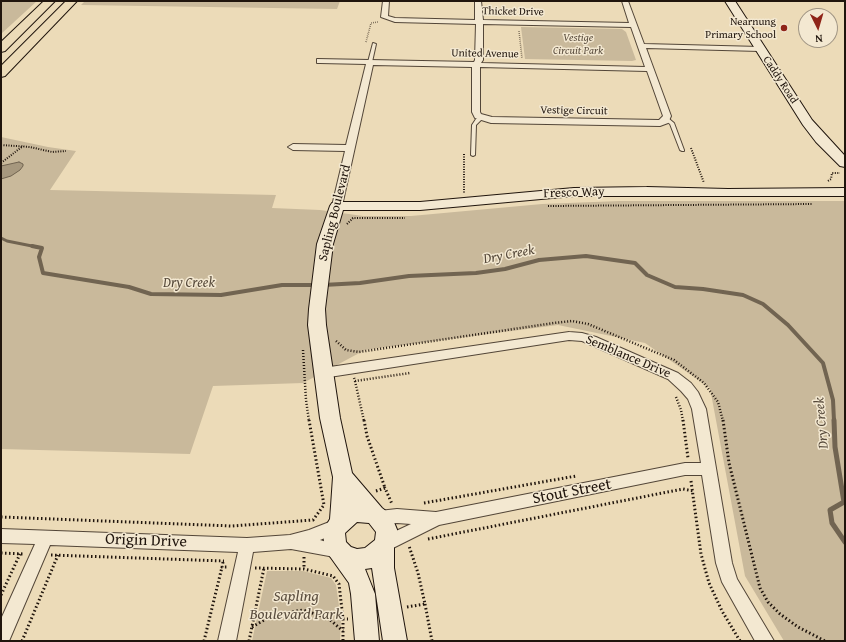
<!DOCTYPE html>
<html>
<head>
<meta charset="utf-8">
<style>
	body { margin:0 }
	#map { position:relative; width:846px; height:642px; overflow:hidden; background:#ecdbb8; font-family:"Gentium Book Plus",serif }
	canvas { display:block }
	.frame { position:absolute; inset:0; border:2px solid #20150d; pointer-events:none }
	.north { position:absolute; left:798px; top:8px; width:40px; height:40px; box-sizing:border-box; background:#f3e8d1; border:1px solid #9f9483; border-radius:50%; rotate:175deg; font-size:11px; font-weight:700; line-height:16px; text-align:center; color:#20150d }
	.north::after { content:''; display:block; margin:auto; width:14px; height:18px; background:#8f2418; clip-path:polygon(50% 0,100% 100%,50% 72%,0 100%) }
</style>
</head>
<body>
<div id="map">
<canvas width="846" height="642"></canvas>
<div class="frame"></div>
<div class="north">N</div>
</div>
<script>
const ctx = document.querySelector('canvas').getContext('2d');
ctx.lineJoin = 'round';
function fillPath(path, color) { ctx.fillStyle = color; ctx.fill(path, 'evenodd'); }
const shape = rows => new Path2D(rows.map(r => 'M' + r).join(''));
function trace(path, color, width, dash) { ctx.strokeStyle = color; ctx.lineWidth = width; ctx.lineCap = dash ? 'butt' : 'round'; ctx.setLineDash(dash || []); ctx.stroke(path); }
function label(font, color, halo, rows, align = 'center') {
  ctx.font = font + ' "Gentium Book Plus",serif'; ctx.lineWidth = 3; ctx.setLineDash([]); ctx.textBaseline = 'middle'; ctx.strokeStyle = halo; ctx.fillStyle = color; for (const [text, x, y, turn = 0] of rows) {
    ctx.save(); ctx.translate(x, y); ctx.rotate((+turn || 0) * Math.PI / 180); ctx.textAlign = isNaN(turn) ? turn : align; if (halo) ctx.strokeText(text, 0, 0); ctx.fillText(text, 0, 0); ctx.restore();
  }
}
fillPath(shape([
	[1,1,37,1,1,34],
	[85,1,340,1,337,9,81,5],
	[521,27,622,29,626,32,636,60,632,61,525,59],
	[1,137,48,147,76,151,50,190,276,195,272,208,320,210,363,216,411,216,542,204,620,201,845,201,845,641,784,641,745,576,710,388,645,343,558,325,365,350,303,383,213,386,190,454,1,449],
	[267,571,303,571,331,578,336,585,341,620,340,641,252,641]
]), '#c9b99b');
const water = shape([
	[19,162,23,164,23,166,20,170,11,176,1,179,1,166,19,162]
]);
fillPath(water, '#a7987e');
trace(water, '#716451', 1);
trace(shape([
	[1,238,7,241,37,247]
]), '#716451', 3);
trace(shape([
	[32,246,42,248,39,257,43,273,129,287,151,294,221,295,282,285,316,285],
	[323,285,360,283,409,276,476,273,505,269,539,260,586,256,635,263,647,275,675,287,703,289,743,295,763,304,788,325,823,363,833,400,834,421]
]), '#716451', 4);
trace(shape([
	[834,420,835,447,844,502,830,510,832,523,845,542]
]), '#716451', 5);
const lane = shape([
	[373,43,376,44,372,62,370,63,368,62,373,43],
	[479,117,483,118,476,125,475,155,473,156,471,155,472,125,476,119,479,117],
	[664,118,668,118,674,123,684,150,684,151,682,151,680,150,670,124,664,120,664,118]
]);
const street = shape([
	[383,1,389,1,388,16,395,18,475,20,475,1,481,1,483,20,629,23,622,1,628,1,644,44,760,47,764,49,760,51,646,48,671,116,668,123,660,126,491,123,475,118,472,112,472,67,373,65,342,206,337,209,332,206,345,151,293,150,288,147,293,144,346,145,366,64,320,63,317,63,317,59,474,62,475,60,476,24,395,22,381,17,383,1],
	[483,24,631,27,645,67,481,63,483,60,483,24],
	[480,67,647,71,663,116,659,120,492,117,481,114,480,112,480,67],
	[569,332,582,333,596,337,678,373,691,383,698,392,706,409,732,563,737,579,774,641,755,641,722,582,716,563,702,475,685,475,439,525,391,549,385,551,379,549,377,544,379,539,411,524,397,523,379,525,374,523,371,518,374,513,379,511,397,509,436,512,685,463,701,463,692,409,688,399,681,391,668,379,582,341,569,340,323,378,318,376,317,373,318,370,323,368,569,332],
	[337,519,342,521,345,526,342,531,320,540,346,548,348,553,346,558,340,560,329,556,291,549,253,552,236,641,218,641,238,552,50,545,9,641,1,641,1,619,35,544,1,543,1,529,247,538,290,535,309,530,337,519]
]);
const secondary = shape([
	[725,1,735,1,812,120,845,156,845,167,840,166,816,142,803,125,725,1],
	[647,187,728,189,845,188,845,196,574,196,420,210,343,210,333,244,325,309,326,325,340,418,352,473,382,508,391,515,398,532,398,538,394,547,394,568,407,641,383,641,372,568,365,569,375,594,379,641,355,641,351,594,349,583,329,555,324,543,323,531,330,519,331,506,333,477,320,418,308,325,309,309,317,244,330,206,332,203,337,202,420,202,574,188,647,187],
	[357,522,369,523,376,532,375,540,365,548,357,549,351,547,346,542,345,533,357,522]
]);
const primary = shape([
	[44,1,55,1,5,51,1,52,1,42,44,1],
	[66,1,77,1,5,76,1,77,1,66,66,1]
]);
trace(lane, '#534638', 2);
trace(street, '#534638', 2);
trace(secondary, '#20150d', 2);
trace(primary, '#20150d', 2);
trace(shape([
	[519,31,522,58],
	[366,42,371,23,378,22]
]), '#20150d', 1.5, [0.5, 1.5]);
trace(shape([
	[1,145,30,147,52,152,66,151],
	[691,148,704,183],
	[464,154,464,193],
	[1,163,23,146],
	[828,181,831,179,832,173,840,173],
	[548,206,813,204],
	[347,224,353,218,405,218]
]), '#20150d', 2, [1, 1.5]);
trace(shape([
	[336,341,346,350,359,352,554,323,572,321,588,324,674,360,704,383,718,402,723,421],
	[303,350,306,400,309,421],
	[354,378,355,381,410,373],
	[355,381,364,421],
	[676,397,681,410,683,421]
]), '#20150d', 2.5, [1, 2]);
trace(shape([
	[364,420,367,436,385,488],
	[683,420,688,458],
	[723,420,729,463,760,588,768,602,780,614,798,627,825,641],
	[691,481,701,554,709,583,722,611,740,641],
	[376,491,385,488,392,504],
	[424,503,576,476],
	[1,517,232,526,313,520,324,505,309,420],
	[428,539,683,489,693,491],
	[1,553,24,554],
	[51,555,224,561],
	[304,557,304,569],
	[223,562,222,567,228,567],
	[255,568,304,569,333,576,339,584,343,619,348,619],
	[1,595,20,554],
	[425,604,432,641],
	[407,607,425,604,418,573,409,546],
	[343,619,343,641],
	[252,627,273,615,303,610,328,618,343,631],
	[22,641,58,555],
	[204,641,222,567],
	[249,641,264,568]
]), '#20150d', 3, [1.5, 2.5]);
fillPath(lane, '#f3e8d1');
fillPath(street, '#f3e8d1');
fillPath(secondary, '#f3e8d1');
fillPath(primary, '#ecdbb8');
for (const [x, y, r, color] of [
	[784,28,4,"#8f2418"]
]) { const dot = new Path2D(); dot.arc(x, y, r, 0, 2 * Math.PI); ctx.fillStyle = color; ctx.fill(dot); trace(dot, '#f3e8d1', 1.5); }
label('11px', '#20150d', '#f3e8d1', [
	["Thicket Drive",513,12,1],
	["United Avenue",485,54,1],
	["Caddy Road",780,80,57],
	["Vestige Circuit",574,111,1]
]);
label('11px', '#20150d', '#f3e8d1', [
	["Nearnung",776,22],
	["Primary School",776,35]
], 'right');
label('italic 11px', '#5b4e3f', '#f3e8d1', [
	["Vestige",578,38],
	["Circuit Park",578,51]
]);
label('13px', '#20150d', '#f3e8d1', [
	["Fresco Way",574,193,-2],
	["Sapling Boulevard",335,213,-76],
	["Semblance Drive",628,357,23]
]);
label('italic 14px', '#56493a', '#f3e8d1', [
	["Dry Creek",509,255,-11],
	["Dry Creek",189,283],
	["Dry Creek",822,423,-95]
]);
label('16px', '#20150d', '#f3e8d1', [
	["Stout Street",572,492,-11],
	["Origin Drive",146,541,2]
]);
label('italic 16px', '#5b4e3f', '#f3e8d1', [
	["Sapling",296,597],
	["Boulevard Park",296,615]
]);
</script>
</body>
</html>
